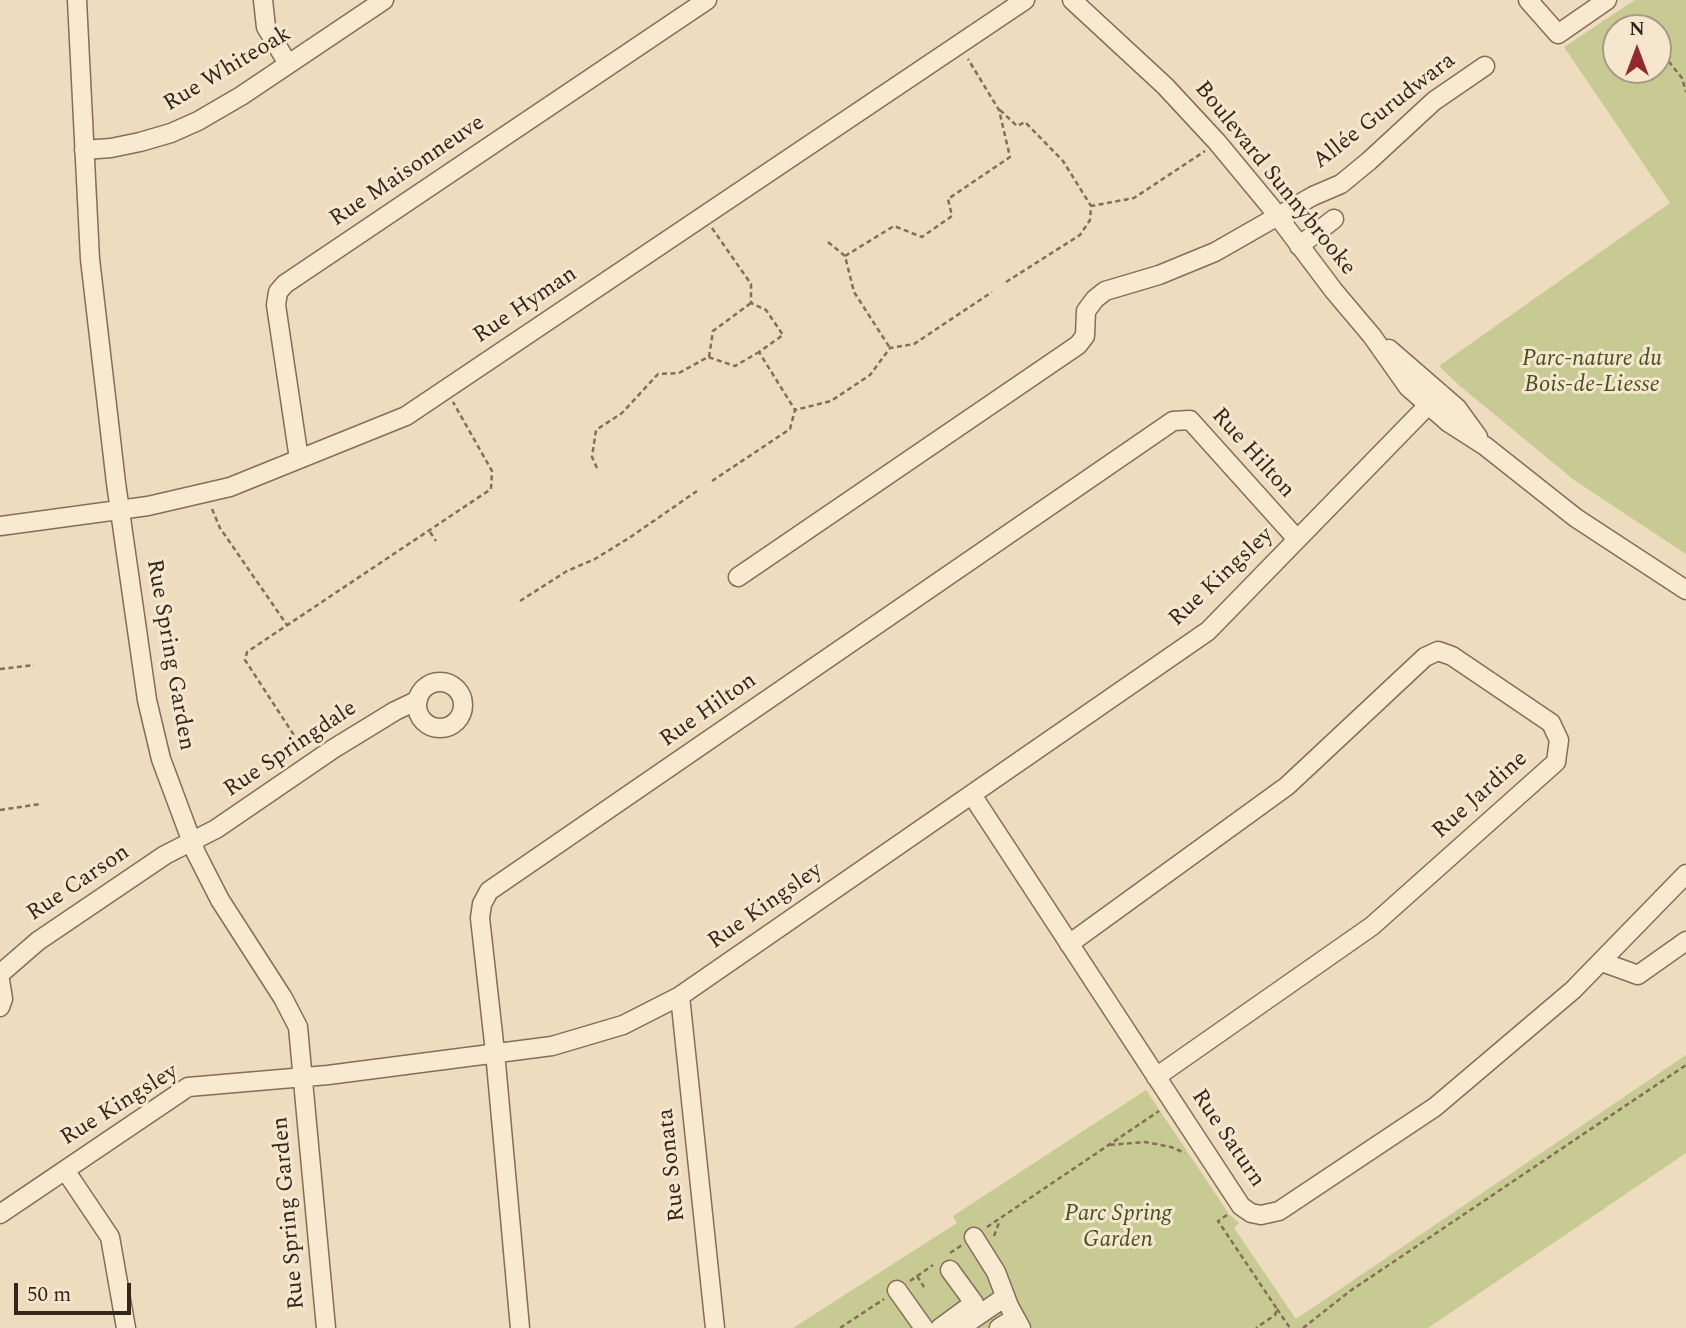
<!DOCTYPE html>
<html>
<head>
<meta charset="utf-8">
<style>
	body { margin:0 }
	#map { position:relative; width:1686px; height:1328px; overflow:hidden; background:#eddcbd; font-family:Spectral,serif }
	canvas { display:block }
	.north { position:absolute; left:1602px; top:14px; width:70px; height:70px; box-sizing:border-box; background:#f5e7cd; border:2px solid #a89a86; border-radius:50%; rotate:0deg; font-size:19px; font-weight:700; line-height:28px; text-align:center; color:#34261b }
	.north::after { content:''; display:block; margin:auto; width:24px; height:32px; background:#93282e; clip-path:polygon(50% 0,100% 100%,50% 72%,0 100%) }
	.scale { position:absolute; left:14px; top:1283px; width:117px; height:32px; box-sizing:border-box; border:4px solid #34261b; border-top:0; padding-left:9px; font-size:21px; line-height:24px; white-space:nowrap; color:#34261b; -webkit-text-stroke:5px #f5e7cd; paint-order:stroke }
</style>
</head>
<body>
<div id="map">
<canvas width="1686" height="1328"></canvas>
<div class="north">N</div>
<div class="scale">50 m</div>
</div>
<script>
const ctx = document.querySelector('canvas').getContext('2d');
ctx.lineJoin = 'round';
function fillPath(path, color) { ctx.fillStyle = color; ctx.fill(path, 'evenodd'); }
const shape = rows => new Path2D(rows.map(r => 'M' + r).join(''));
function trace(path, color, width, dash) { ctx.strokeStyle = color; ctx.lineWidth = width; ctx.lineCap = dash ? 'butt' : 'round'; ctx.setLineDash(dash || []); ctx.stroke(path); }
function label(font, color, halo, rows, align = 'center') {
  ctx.font = font + ' Spectral,serif'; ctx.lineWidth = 6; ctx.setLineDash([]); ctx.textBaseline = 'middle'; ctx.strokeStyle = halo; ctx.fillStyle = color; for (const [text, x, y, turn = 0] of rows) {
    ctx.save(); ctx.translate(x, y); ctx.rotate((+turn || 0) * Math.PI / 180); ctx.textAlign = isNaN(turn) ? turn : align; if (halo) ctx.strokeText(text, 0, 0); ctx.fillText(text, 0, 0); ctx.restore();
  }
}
fillPath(shape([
	[1635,0,1686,0,1686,554,1574,480,1460,386,1439,366,1670,203,1564,47],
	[1616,28,1658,28,1658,70,1616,70],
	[1686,1055,1686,1153,1428,1328,793,1328,957,1223,953,1216,1146,1090,1229,1214,1239,1223,1234,1228,1296,1319]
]), '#c7ca92');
const minor = shape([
	[77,0,90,259,116,483,147,700,161,759,196,853,220,900,283,998,298,1027,326,1328],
	[263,0,266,27,288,64],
	[1072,0,1165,86,1217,142,1270,206,1334,291,1372,336,1408,387,1449,423,1485,446,1576,518,1686,590],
	[1528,0,1558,34,1607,0],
	[84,150,111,148,140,142,171,133,198,121,241,96,384,0],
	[1299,246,1334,219],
	[1389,349,1457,408,1478,437],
	[299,459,276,305,278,292,285,284,707,0],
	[0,526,148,506,230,487,406,416,1025,0],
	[738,577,1078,345,1085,336,1086,311,1095,299,1105,291,1159,275,1215,252,1313,196,1341,184,1369,161,1434,101,1485,66],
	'417 705a23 23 0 1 1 46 0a23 23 0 1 1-46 0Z',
	[972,795,1241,1206,1251,1213,1261,1215,1279,1211,1435,1107,1573,990,1686,874],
	[1069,944,1287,786,1425,657,1438,651,1452,656,1551,723,1559,740,1556,762,1372,926,1156,1077],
	[1602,962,1638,975,1686,941],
	[0,974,38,941,165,855,216,829,333,749,395,711,418,700],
	[0,980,3,999,0,1007],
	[680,996,715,1328],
	[65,1170,110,1237,126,1328],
	[0,1214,188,1087,328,1075,552,1046,623,1025,680,996,1208,631,1440,393],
	[974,1237,996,1272,1009,1306,1021,1328],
	[897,1290,924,1328],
	[963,1326,1005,1297],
	[520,1328,495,1052,480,918,482,904,489,891,1173,421,1190,420,1297,539],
	[940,1328,974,1303,950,1270],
	[999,1328,1015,1318]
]);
trace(minor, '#856d57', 21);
trace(shape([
	[1641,27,1642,28],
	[1658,48,1682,78,1686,92],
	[1000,110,1017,126,1025,122,1063,161,1091,206],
	[712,228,751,284,751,303,766,310,783,335,759,352,795,410],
	[828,242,845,256,854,292,890,348],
	[845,256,894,226,922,237,952,216,948,199,1010,157,999,110,968,59],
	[1006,282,1080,235,1090,220,1091,206,1134,198,1205,151],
	[709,357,713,331,751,303],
	[597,468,592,457,596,430,622,413,658,374,679,373,708,357,735,366,759,352],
	[712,481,790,429,795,410,831,401,870,375,890,348,914,344,992,292],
	[212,509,220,528,287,625],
	[430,532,436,541],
	[520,601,567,571,595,559,629,538,697,491],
	[0,669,34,665],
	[303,749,245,660,247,652,491,489,492,471,453,402],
	[0,810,41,804],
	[1110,1145,1145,1142,1171,1147,1185,1153],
	[1227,1215,1218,1221,1277,1309,1275,1315,1256,1328],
	[987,1227,1159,1111],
	[994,1236,1000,1220],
	[950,1253,962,1245],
	[917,1276,924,1287],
	[910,1281,933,1265],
	[1277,1309,1290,1328],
	[840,1328,884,1299],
	[1303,1328,1350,1291,1686,1065]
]), '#856d57', 2.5, [5, 3.5]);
trace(minor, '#f8ead0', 18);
label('23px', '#34261b', '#f5e7cd', [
	["Rue Whiteoak",228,70,-31],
	["Allée Gurudwara",1385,112,-38],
	["Rue Maisonneuve",408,172,-34],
	["Boulevard Sunnybrooke",1274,179,51],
	["Rue Hyman",526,306,-34],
	["Rue Hilton",1252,454,48],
	["Rue Kingsley",1222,578,-43],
	["Rue Spring Garden",169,655,80],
	["Rue Hilton",709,711,-35],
	["Rue Springdale",291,750,-34],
	["Rue Jardine",1481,796,-42],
	["Rue Carson",79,884,-34],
	["Rue Kingsley",766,907,-35],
	["Rue Kingsley",120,1106,-32],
	["Rue Saturn",1227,1139,56],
	["Rue Sonata",673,1165,-96],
	["Rue Spring Garden",290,1213,-95]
]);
label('italic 23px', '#475022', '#f5e7cd', [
	["Parc-nature du",1592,360],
	["Bois-de-Liesse",1592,386],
	["Parc Spring",1118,1215],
	["Garden",1118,1241]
]);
</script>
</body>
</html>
